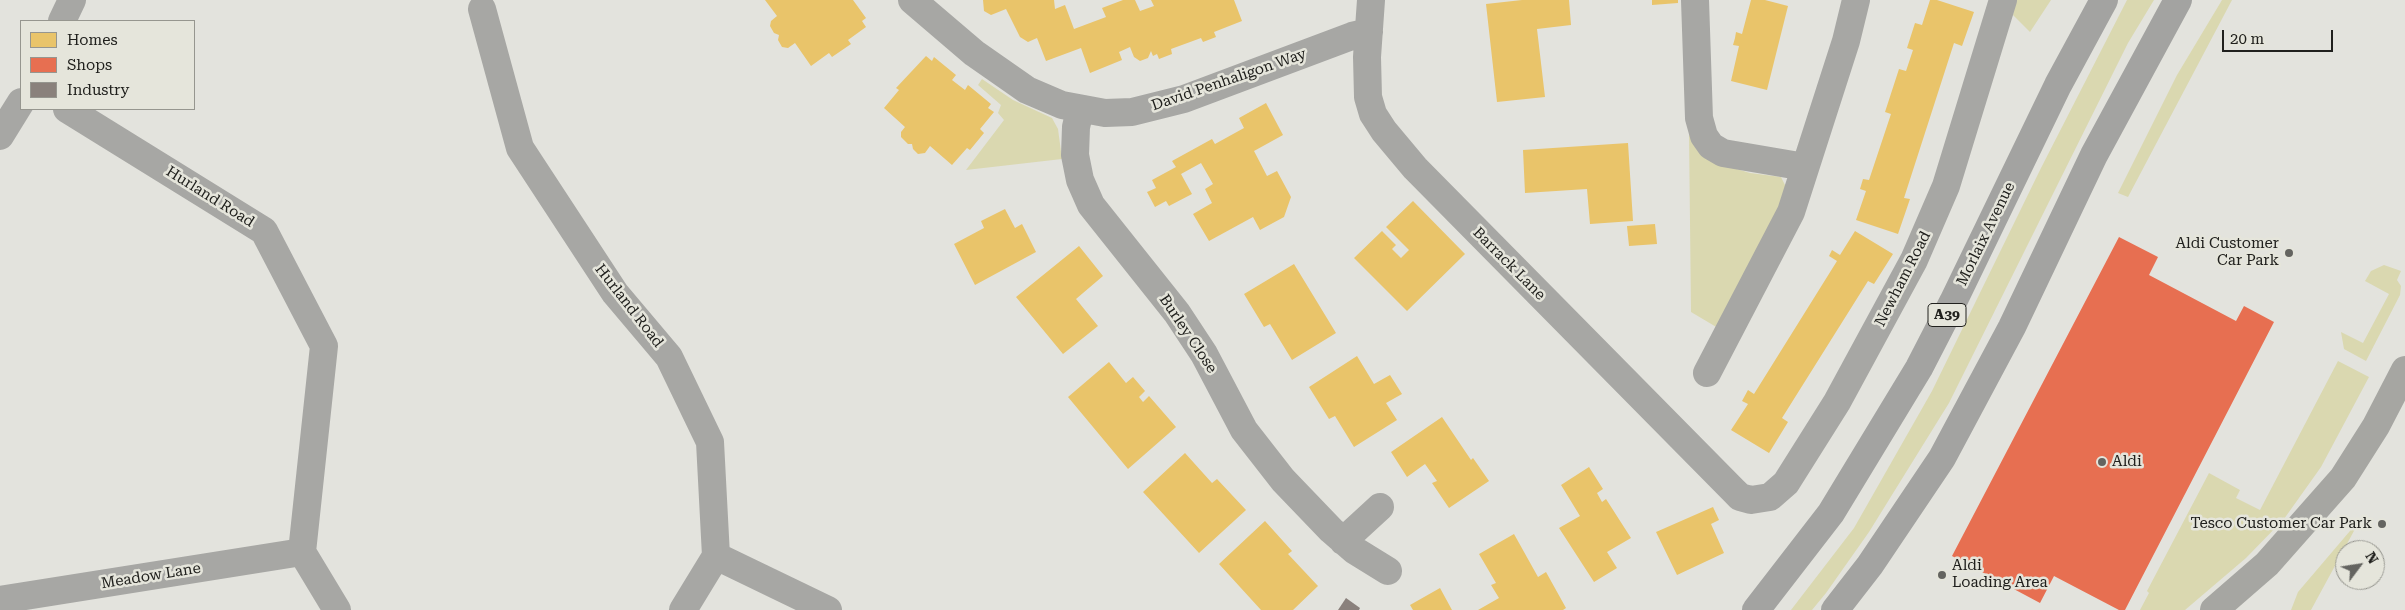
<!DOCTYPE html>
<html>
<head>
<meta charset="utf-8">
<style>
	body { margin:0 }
	#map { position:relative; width:2405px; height:610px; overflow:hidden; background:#e3e3dd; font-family:"Roboto Serif",serif }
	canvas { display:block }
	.legend { position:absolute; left:20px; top:20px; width:175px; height:90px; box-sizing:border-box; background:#e5e5db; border:1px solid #96968f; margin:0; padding:6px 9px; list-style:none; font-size:15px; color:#20201d }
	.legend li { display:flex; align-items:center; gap:10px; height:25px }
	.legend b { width:25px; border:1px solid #96968f }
	.north { position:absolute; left:2335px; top:540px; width:50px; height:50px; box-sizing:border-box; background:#e5e5db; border:1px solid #96968f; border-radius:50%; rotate:59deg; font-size:14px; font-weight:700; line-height:20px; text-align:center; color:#20201d }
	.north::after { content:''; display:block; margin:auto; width:18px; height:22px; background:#646460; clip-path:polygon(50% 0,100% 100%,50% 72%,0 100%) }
	.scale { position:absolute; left:2222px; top:30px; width:111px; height:22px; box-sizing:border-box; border:2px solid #20201d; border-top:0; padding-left:6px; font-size:15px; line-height:18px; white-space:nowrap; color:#20201d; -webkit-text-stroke:4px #e5e5db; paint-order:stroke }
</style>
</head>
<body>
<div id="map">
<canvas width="2405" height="610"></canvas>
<ul class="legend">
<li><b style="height:14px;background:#e9c46a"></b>Homes</li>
<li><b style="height:14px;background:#e76f51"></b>Shops</li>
<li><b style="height:14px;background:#8a817c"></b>Industry</li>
</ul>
<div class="north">N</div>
<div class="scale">20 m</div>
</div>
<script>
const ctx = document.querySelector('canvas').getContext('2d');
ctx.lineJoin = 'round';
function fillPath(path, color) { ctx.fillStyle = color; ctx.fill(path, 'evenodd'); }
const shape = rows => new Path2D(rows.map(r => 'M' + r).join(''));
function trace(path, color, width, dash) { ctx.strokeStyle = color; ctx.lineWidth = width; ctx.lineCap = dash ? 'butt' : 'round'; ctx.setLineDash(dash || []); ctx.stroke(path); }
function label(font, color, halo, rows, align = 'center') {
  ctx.font = font + ' "Roboto Serif",serif'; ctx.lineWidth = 5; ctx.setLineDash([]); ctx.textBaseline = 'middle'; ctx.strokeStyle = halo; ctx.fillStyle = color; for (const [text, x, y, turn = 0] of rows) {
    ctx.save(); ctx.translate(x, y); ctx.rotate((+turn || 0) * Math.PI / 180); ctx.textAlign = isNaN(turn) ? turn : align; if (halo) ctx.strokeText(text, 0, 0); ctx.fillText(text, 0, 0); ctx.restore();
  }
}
fillPath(shape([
	[2016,0,2051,0,2030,32,2013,15],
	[2127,0,2154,0,2128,43,1949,403,1869,532,1826,593,1812,610,1791,610,1854,528,1932,391,2041,168],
	[2222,0,2232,0,2128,197,2118,193,2177,75],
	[982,79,1013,100,1052,118,1058,129,1062,159,966,170,1004,120,998,113,1001,105,978,85],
	[1689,132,1730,167,1750,173,1781,177,1786,187,1785,196,1718,328,1691,312],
	[2384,265,2401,271,2397,280,2401,286,2400,295,2366,361,2344,349,2341,332,2363,343,2389,294,2365,281,2371,271],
	[2338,361,2369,377,2321,467,2284,519,2246,558,2185,610,2140,610,2149,593,2147,591,2209,473,2240,490,2236,498,2260,510],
	[2361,518,2311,610,2291,610,2298,592]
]), '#dad8b0');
fillPath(shape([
	[765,0,853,0,866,18,862,21,866,27,848,40,851,44,832,57,829,53,811,66,795,43,788,48,782,47,778,40,779,35,774,33,770,26,771,21,777,16],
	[983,0,1054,0,1055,9,1065,5,1074,29,1106,17,1102,8,1123,0,1135,0,1140,11,1154,6,1151,0,1234,0,1242,21,1214,32,1216,37,1203,42,1201,38,1171,49,1172,54,1159,59,1157,54,1153,56,1151,51,1148,58,1140,61,1134,57,1130,47,1119,52,1122,60,1090,73,1081,48,1046,61,1037,38,1028,42,1020,37,1006,9,991,15,984,11],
	[1522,0,1569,0,1571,25,1537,29,1545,97,1497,102,1486,4],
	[1652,0,1678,0,1678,3,1652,5],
	[1751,0,1765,0,1788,6,1767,90,1731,81,1739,46,1733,45,1735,38,1736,32,1742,34],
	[1930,0,1937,0,1974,12,1962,46,1954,43,1904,198,1910,199,1898,234,1856,220,1866,191,1860,189,1863,179,1869,180,1891,114,1885,112,1899,69,1906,71,1913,50,1907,48,1915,23,1922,25],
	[926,56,932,61,934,57,956,75,952,80,965,90,968,85,991,104,988,108,994,112,980,129,984,133,970,150,967,148,952,165,930,146,925,153,918,154,913,149,912,144,908,144,901,137,901,132,905,127,884,108,899,90,896,88],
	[1266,103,1283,135,1254,151,1267,176,1277,171,1291,197,1284,217,1260,230,1253,217,1209,241,1193,214,1212,203,1205,189,1213,184,1201,163,1181,174,1192,194,1169,206,1166,201,1155,207,1147,192,1156,188,1152,180,1176,167,1172,161,1212,139,1215,144,1244,128,1239,118],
	[1628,143,1633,221,1590,224,1587,189,1525,193,1523,150],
	[1413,201,1465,254,1407,311,1354,258,1382,231,1396,245,1392,249,1401,258,1409,250,1386,227],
	[1005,209,1015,228,1022,224,1036,252,975,285,954,244,984,228,981,221],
	[1655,224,1657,244,1629,246,1627,226],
	[1855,231,1893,254,1874,284,1868,281,1782,418,1788,422,1769,453,1731,430,1748,404,1742,401,1748,390,1754,394,1837,261,1829,256,1832,250,1840,255],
	[1079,246,1103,276,1076,299,1098,326,1063,354,1016,297],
	[1294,264,1336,333,1292,360,1270,324,1264,327,1244,294],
	[1357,356,1374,384,1390,375,1402,394,1386,403,1397,420,1354,447,1335,416,1329,419,1309,387],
	[1109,362,1126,383,1133,377,1145,391,1139,397,1143,402,1149,396,1176,427,1128,469,1068,397],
	[1442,417,1471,460,1473,458,1489,481,1449,508,1432,483,1437,481,1425,464,1407,477,1391,452],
	[1185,453,1212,483,1217,479,1246,510,1199,553,1143,492],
	[1589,467,1603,489,1597,493,1602,502,1606,499,1631,538,1607,552,1617,568,1594,582,1559,528,1580,516,1561,485],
	[1713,507,1719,520,1711,524,1724,553,1677,575,1656,532],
	[1265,521,1292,551,1288,554,1318,586,1293,610,1261,610,1219,564],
	[1514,534,1538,577,1546,572,1566,608,1563,610,1478,610,1499,598,1491,585,1496,583,1479,554],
	[1440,588,1452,610,1413,610,1410,605]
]), '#e9c46a');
fillPath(shape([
	[2119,237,2158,257,2149,275,2236,321,2244,306,2274,322,2125,610,2119,610,2054,576,2040,603,1952,556]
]), '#e76f51');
fillPath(shape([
	[1346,598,1360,608,1359,610,1338,610]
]), '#8a817c');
trace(shape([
	[912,0,974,53,1027,90,1062,105,1105,113,1132,112,1184,99,1352,36,1369,32],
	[1371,0,1367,57,1368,97,1373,114,1384,131,1415,168,1733,490,1740,497,1751,500,1770,497,1786,483,1837,402,1914,260,1946,186,2003,0],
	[1695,0,1699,118,1704,136,1711,146,1723,153,1805,167],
	[482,9,520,148,615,293,669,357,710,442,716,556,683,610],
	[62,21,72,0],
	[67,109,264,231,324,346,302,552,337,610],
	[1080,110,1076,127,1075,155,1080,180,1091,205,1177,313,1204,354,1244,430,1283,480,1331,530,1354,550,1388,571],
	[0,136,21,102],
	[1707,373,1791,212,1846,41,1856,0],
	[1343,541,1380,507],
	[716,556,828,610],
	[0,600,302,552]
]), '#a7a7a4', 28);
trace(shape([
	[2214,610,2267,564,2343,478,2376,426,2405,370]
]), '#a6a6a2', 28);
trace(shape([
	[1756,610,1831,513,1919,368,1953,302,2058,85,2104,0],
	[1835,610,1870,565,1942,458,2012,327,2094,155,2178,0]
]), '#a3a3a1', 28);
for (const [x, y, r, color] of [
	[2289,253,5,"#646460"],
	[2102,462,5,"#646460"],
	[2382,524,5,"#646460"],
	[1942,575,5,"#646460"]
]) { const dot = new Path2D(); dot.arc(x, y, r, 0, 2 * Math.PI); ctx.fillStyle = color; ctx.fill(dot); trace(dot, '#e5e5db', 2); }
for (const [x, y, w] of [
	[1947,315,38]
]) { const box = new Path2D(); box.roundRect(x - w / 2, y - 11.5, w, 23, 4); ctx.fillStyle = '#e5e5db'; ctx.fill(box); trace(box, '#20201d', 1); }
label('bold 14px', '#20201d', null, [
	["A39",1947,315]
]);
label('15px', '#20201d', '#e5e5db', [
	["David Penhaligon Way",1229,80,-19],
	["Hurland Road",210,197,32],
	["Morlaix Avenue",1986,234,-64],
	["Barrack Lane",1509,264,45],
	["Newham Road",1903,279,-63],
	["Hurland Road",629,306,52],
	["Burley Close",1188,334,56],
	["Meadow Lane",151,576,-9]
]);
label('15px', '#20201d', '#e5e5db', [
	["Aldi Customer",2279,244],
	["Car Park",2279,261],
	["Aldi",2112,462,"left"],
	["Tesco Customer Car Park",2372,524],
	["Aldi",1952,566,"left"],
	["Loading Area",1952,583,"left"]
], 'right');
</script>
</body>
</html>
